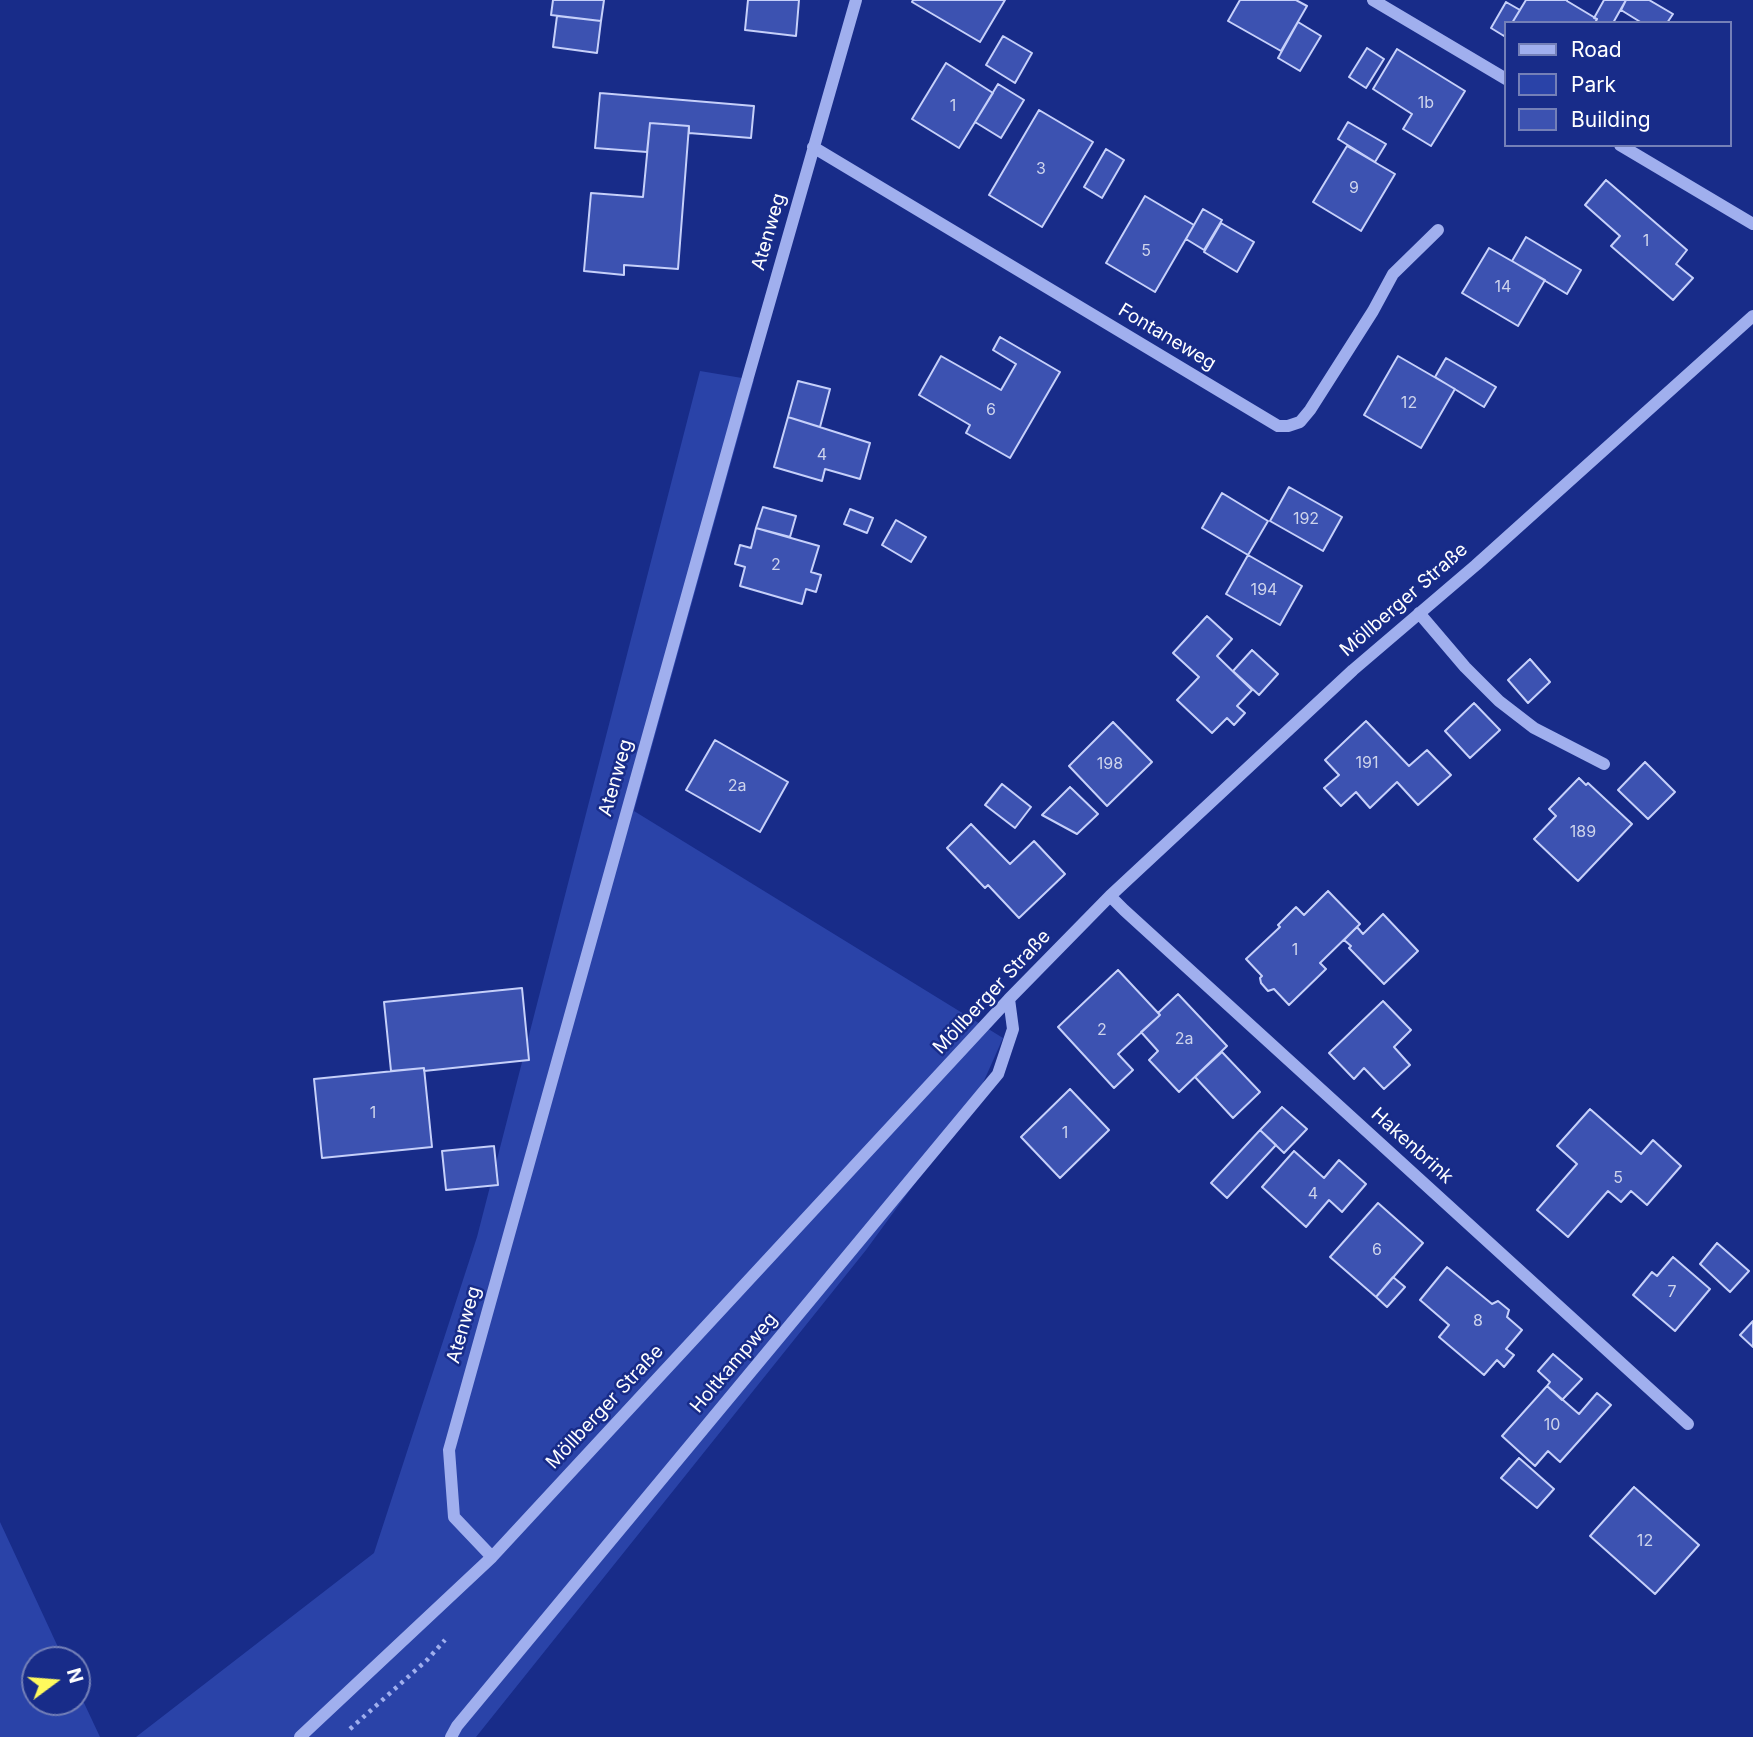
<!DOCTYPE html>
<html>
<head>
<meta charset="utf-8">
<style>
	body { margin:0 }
	#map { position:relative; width:1753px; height:1737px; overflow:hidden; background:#182c89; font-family:Inter,sans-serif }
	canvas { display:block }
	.legend { position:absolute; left:1504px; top:21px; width:228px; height:126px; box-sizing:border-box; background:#182c89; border:2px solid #7480b8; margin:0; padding:9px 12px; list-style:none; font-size:21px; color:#fff }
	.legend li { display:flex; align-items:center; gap:14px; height:35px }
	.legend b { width:35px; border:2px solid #7480b8 }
	.north { position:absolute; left:21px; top:1646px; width:70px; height:70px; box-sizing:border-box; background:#182c89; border:2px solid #7480b8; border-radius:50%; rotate:74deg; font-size:19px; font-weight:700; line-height:28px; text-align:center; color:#fff }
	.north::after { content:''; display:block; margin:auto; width:24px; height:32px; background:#fffa5d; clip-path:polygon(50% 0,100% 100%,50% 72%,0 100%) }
</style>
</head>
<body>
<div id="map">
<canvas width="1753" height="1737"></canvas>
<ul class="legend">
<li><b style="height:9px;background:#a0afee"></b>Road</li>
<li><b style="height:19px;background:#2a43a8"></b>Park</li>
<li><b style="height:19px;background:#3c52b1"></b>Building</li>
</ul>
<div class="north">N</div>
</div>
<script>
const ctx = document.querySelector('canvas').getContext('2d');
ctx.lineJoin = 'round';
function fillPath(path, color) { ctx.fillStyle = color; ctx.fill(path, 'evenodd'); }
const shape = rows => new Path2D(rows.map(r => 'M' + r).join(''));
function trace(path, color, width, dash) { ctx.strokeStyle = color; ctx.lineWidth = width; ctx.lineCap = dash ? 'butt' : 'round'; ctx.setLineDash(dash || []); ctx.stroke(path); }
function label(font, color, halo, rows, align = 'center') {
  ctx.font = font + ' Inter,sans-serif'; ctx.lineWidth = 5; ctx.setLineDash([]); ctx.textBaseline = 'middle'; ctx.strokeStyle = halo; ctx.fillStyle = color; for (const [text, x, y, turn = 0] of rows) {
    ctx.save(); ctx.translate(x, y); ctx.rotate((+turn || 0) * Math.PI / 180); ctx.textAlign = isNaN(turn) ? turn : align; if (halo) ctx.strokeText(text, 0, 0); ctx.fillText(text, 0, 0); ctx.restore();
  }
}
fillPath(shape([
	[700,371,754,380,634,811,1003,1038,975,1101,866,1250,476,1737,136,1737,374,1553,477,1237],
	[0,1522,64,1660,35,1660,35,1702,77,1702,77,1688,100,1737,0,1737]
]), '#2a43a8');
const building = shape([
	[553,0,604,0,601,21,551,15,553,0],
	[748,0,799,0,796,36,745,30,748,0],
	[913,0,1005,0,980,42,912,2,913,0],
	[1240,0,1296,0,1307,6,1281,51,1228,21,1240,0],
	[1526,0,1567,0,1567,1,1597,19,1595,23,1512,23,1526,0],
	[1604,0,1626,0,1613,23,1595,23,1597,19,1594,18,1604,0],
	[1626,0,1649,0,1673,14,1667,23,1642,23,1621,10,1626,0],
	[1506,2,1520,10,1512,23,1506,23,1506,33,1504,36,1491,28,1506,2],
	[557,16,601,21,597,53,553,47,557,16],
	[1298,22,1321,36,1300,71,1278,58,1298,22],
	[1003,36,1032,53,1015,83,986,65,1003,36],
	[1367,48,1384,59,1366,88,1349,77,1367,48],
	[1397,49,1465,91,1431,146,1403,129,1412,114,1373,89,1397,49],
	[946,63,993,93,959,148,912,119,946,63],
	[998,84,1024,100,1001,138,975,122,998,84],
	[600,93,754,106,751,138,689,133,689,126,650,123,647,152,595,148,600,93],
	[1039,110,1093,142,1042,227,989,195,1039,110],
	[1348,122,1386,144,1375,162,1338,139,1348,122],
	[650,123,689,126,678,269,624,265,624,275,584,271,591,193,643,197,650,123],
	[1347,146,1395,174,1361,231,1313,202,1347,146],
	[1106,149,1124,160,1102,198,1084,187,1106,149],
	[1606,180,1687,250,1676,264,1693,278,1673,300,1611,246,1620,236,1585,205,1606,180],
	[1145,196,1194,225,1155,292,1106,263,1145,196],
	[1203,209,1222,220,1204,250,1186,239,1203,209],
	[1221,223,1254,242,1237,272,1204,252,1221,223],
	[1526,237,1581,270,1567,294,1512,261,1526,237],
	[1489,248,1545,280,1518,326,1462,293,1489,248],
	[1000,337,1060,372,1010,458,966,433,970,425,919,395,941,356,1001,390,1016,364,993,350,1000,337],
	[1398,356,1455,389,1421,448,1364,415,1398,356],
	[1446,358,1496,387,1484,407,1435,377,1446,358],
	[798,381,830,389,820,427,788,417,798,381],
	[788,417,870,443,860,479,825,469,822,481,774,467,788,417],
	[1289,487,1342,517,1323,551,1270,521,1289,487],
	[1222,493,1268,521,1248,555,1202,528,1222,493],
	[763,507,796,516,790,537,756,528,763,507],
	[850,509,873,518,867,533,844,524,850,509],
	[896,520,926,537,911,562,882,545,896,520],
	[756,528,819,546,811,572,821,575,816,592,806,589,802,604,740,586,745,567,735,564,740,545,751,548,756,528],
	[1248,555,1302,586,1280,625,1226,594,1248,555],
	[1207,616,1232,639,1217,656,1252,690,1237,706,1245,713,1234,725,1227,718,1212,733,1177,700,1199,677,1173,653,1207,616],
	[1252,650,1278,674,1259,695,1233,671,1252,650],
	[1530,659,1550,682,1528,703,1508,680,1530,659],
	[1474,703,1500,730,1470,758,1445,731,1474,703],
	[1366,721,1409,766,1427,750,1451,775,1418,805,1397,782,1370,808,1356,792,1341,806,1324,788,1339,775,1325,760,1366,721],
	[1113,722,1152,762,1107,806,1069,766,1113,722],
	[715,740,788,782,760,832,686,790,715,740],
	[1645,762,1675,792,1648,819,1618,790,1645,762],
	[1579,778,1586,785,1588,783,1632,824,1578,881,1534,839,1556,816,1549,809,1579,778],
	[1002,784,1031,807,1015,828,985,805,1002,784],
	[1070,787,1098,814,1077,834,1042,815,1070,787],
	[971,824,1010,864,1034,841,1065,874,1019,918,988,885,985,888,947,848,971,824],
	[1328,891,1360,924,1320,963,1326,969,1289,1005,1274,989,1268,991,1261,983,1260,978,1262,976,1246,959,1280,927,1278,925,1296,907,1304,915,1328,891],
	[1383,914,1418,951,1384,984,1349,948,1351,946,1344,940,1357,927,1363,934,1383,914],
	[1118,970,1160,1015,1118,1054,1133,1070,1114,1088,1058,1027,1118,970],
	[522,988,529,1060,424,1071,424,1068,391,1071,384,1002,522,988],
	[1178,994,1227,1046,1179,1092,1149,1060,1158,1051,1141,1032,1160,1015,1158,1013,1178,994],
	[1383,1001,1411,1030,1394,1047,1410,1065,1384,1089,1364,1068,1354,1079,1329,1053,1383,1001],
	[1222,1052,1260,1092,1233,1118,1195,1077,1222,1052],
	[424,1068,432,1147,322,1158,314,1079,424,1068],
	[1070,1089,1109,1130,1060,1178,1021,1137,1070,1089],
	[1282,1107,1307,1129,1284,1153,1260,1130,1282,1107],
	[1590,1109,1641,1154,1653,1140,1681,1166,1647,1205,1631,1191,1621,1202,1608,1191,1568,1237,1537,1210,1577,1164,1557,1146,1590,1109],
	[1260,1130,1276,1145,1227,1198,1211,1183,1260,1130],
	[494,1146,498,1185,446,1190,442,1151,494,1146],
	[1294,1151,1324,1178,1339,1160,1366,1184,1342,1212,1329,1200,1306,1227,1262,1187,1294,1151],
	[1378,1203,1423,1243,1376,1297,1330,1257,1378,1203],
	[1717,1243,1749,1271,1730,1292,1700,1264,1717,1243],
	[1673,1257,1710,1289,1675,1331,1633,1295,1652,1272,1657,1276,1673,1257],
	[1447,1267,1492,1304,1498,1301,1509,1310,1507,1317,1522,1330,1506,1349,1514,1355,1504,1367,1497,1360,1484,1375,1439,1337,1449,1325,1420,1300,1447,1267],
	[1393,1277,1405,1287,1387,1307,1376,1297,1393,1277],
	[1753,1321,1753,1347,1740,1335,1753,1321],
	[1553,1354,1582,1379,1562,1400,1547,1386,1550,1382,1538,1371,1553,1354],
	[1547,1386,1579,1414,1597,1393,1611,1405,1560,1462,1548,1451,1535,1466,1502,1436,1547,1386],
	[1519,1458,1554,1489,1537,1508,1501,1478,1519,1458],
	[1634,1487,1699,1545,1655,1594,1590,1536,1634,1487]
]);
fillPath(building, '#3c52b1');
trace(building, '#c6d0fa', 2);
trace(shape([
	[350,1729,427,1660,445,1640]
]), '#a0afee', 4.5, [3.5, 5]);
trace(shape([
	[1373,0,1506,79],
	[1620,145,1753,224],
	[813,147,1278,426,1288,426,1300,422,1310,410,1373,311,1393,274,1438,230],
	[1419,613,1465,667,1499,701,1534,728,1604,764],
	[1110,896,1124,910,1688,1424],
	[492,1557,454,1517,449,1450,742,398,856,0],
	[300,1737,492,1557,1009,999,1110,896,1353,670,1476,565,1753,316],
	[451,1737,457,1726,998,1074,1013,1029,1009,999]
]), '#a0afee', 12);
label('16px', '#ced4ec', null, [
	["1b",1426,103],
	["1",953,106],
	["3",1041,169],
	["9",1354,188],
	["1",1646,241],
	["5",1146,251],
	["14",1503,287],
	["12",1409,403],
	["6",991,410],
	["4",822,455],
	["192",1306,519],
	["2",776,565],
	["194",1264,590],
	["191",1367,763],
	["198",1110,764],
	["2a",737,786],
	["189",1583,832],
	["1",1295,950],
	["2",1102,1030],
	["2a",1184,1039],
	["1",373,1113],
	["1",1065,1133],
	["5",1618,1178],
	["4",1313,1194],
	["6",1377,1250],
	["7",1672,1292],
	["8",1478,1321],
	["10",1552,1425],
	["12",1645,1541]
]);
label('19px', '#fff', '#182c89', [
	["Atenweg",769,232,-74],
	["Fontaneweg",1167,337,31],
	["Möllberger Straße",1404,600,-41],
	["Atenweg",616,778,-74],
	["Möllberger Straße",992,992,-47],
	["Hakenbrink",1412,1146,42],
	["Atenweg",464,1325,-74],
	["Holtkampweg",734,1363,-50],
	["Möllberger Straße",605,1407,-47]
]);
</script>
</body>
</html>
